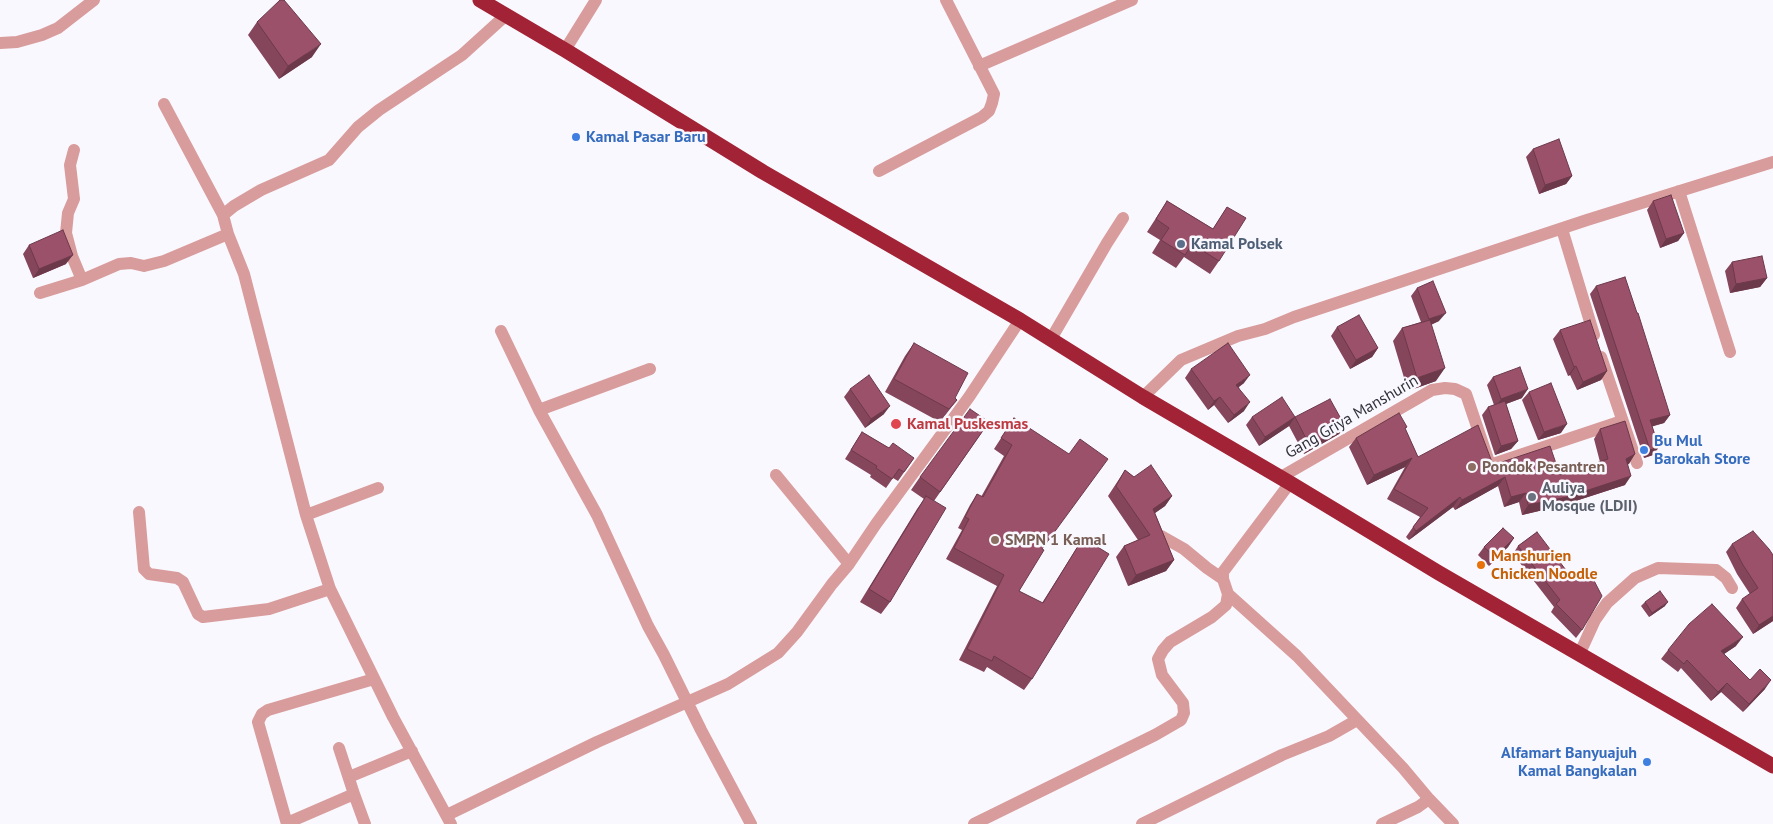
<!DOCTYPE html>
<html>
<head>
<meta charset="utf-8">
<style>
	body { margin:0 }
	canvas { display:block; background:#f9f8fe }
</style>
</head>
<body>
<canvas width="1773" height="824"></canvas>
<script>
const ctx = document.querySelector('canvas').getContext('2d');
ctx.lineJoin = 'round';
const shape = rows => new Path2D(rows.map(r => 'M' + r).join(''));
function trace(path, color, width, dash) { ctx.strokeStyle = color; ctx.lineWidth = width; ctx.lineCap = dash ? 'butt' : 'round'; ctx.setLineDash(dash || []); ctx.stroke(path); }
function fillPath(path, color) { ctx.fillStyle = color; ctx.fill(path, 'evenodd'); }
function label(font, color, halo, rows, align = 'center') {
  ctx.font = font + ' "PT Sans",sans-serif'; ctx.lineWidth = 5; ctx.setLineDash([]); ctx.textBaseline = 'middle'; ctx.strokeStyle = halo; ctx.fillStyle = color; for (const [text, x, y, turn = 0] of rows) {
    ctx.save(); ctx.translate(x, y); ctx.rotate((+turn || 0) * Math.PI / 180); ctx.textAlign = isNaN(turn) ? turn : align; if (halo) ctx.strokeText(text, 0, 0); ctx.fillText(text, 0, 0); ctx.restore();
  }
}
trace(shape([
	[0,43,17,42,42,35,58,28,94,0],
	[565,50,596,0],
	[979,66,1132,0],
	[164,104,223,215],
	[74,150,70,165,74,199,68,213,66,233,72,256,82,280],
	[879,171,982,117,989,111,992,103,994,94,946,0],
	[1679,191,1730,352],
	[1562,229,1594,335],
	[40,293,82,280,119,264,131,263,144,266,164,261,228,234],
	[501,331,539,410,597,515,648,626,664,655,701,730,751,824],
	[1051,339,1107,243,1123,218],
	[1601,357,1637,463],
	[1143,397,1181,360,1238,336,1265,329,1294,317,1587,220,1773,162],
	[539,410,650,369],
	[776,475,849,564],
	[1281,477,1432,390,1445,388,1455,389,1466,394,1490,465,1622,421],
	[139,512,144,569,149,574,177,578,183,582,198,614,203,617,269,609,330,589],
	[306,515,378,488],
	[1161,536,1184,549,1207,568,1223,579],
	[1228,594,1297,656,1403,768,1429,799,1418,807,1382,824],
	[1579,655,1595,620,1607,603,1635,578,1658,568,1716,570,1726,578,1732,588],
	[349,777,412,751],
	[354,794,365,824],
	[1429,799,1453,824],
	[447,815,597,742,728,684,778,653,797,632,832,584,849,564,876,524,969,397,1020,320],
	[287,823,354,794,339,748],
	[287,824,258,722,262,714,268,710,374,679],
	[451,824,393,717,330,589,306,515,244,274,228,234,223,215,234,206,261,190,329,160,358,127,379,110,462,55,505,16],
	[974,824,1155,735,1181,720,1184,713,1183,703,1162,675,1158,659,1163,650,1170,642,1212,617,1226,605,1228,594,1223,579,1223,572,1290,483],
	[1142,824,1282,755,1329,736,1357,720]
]), '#d99c9c', 12);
trace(shape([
	[480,0,565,50,763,172,1020,320,1143,397,1290,483,1439,573,1773,766]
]), '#a22335', 15);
fillPath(shape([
	[257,22,312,57,279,79,248,35],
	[1533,149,1572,176,1566,184,1539,194,1526,157],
	[1167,201,1213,229,1227,207,1219,261,1210,274,1184,257,1176,268,1152,253,1160,240,1147,232],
	[1653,201,1684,233,1678,241,1660,248,1647,210],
	[29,245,66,264,33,278,23,254],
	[1732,262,1767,278,1760,287,1730,293,1725,271],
	[1596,286,1670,415,1664,423,1652,426,1659,447,1653,455,1644,458,1590,294],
	[1417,288,1439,321,1431,325,1436,381,1408,391,1393,341,1402,328,1421,322,1411,296],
	[1337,327,1378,348,1372,357,1350,369,1331,336],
	[1560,330,1607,371,1601,380,1577,390,1570,375,1568,376,1553,339],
	[914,343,955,398,957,400,940,422,885,392,905,356],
	[1191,369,1244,383,1239,387,1244,411,1228,423,1214,405,1208,410,1185,378],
	[1493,377,1522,398,1506,404,1518,441,1511,449,1495,455,1482,415,1488,407,1494,405,1487,385],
	[850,389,884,414,865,428,844,397],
	[1529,392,1561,433,1538,440,1522,400],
	[1252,417,1295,417,1345,426,1339,434,1304,454,1289,426,1259,446,1246,425],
	[1014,418,1042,549,1019,591,1042,603,1083,538,1032,679,1024,690,987,667,984,672,959,660,997,586,946,559,962,530,958,528,970,505,977,494,981,497,1004,456,994,449],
	[989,422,934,501,890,602,881,614,860,602,917,509,924,499,911,490,920,477],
	[1407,427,1405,429,1418,457,1492,462,1560,475,1600,462,1594,439,1600,429,1635,454,1628,464,1625,485,1560,506,1522,515,1519,502,1504,507,1498,486,1455,510,1453,507,1409,540,1406,537,1420,517,1387,499,1405,467,1367,485,1349,447,1356,438],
	[862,432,889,448,914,458,898,481,893,478,886,488,870,477,871,475,845,459],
	[1125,470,1134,477,1172,496,1165,506,1155,513,1174,560,1166,571,1128,586,1116,557,1124,546,1138,540,1108,496],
	[1537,532,1582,630,1576,638,1551,612,1554,607,1513,554,1518,546],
	[1514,538,1508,547,1489,566,1478,555,1484,547],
	[1732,544,1773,555,1773,621,1753,634,1736,608,1742,599,1750,594,1737,574,1726,552],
	[1645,602,1665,606,1649,617,1641,606],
	[1736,646,1724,654,1750,680,1765,689,1743,712,1721,692,1711,701,1681,668,1678,672,1661,659,1668,650]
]), '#85465b');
fillPath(shape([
	[321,44,312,57,279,79,288,66],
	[1572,176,1566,184,1539,194,1545,185],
	[1684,233,1678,241,1660,248,1666,239],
	[73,255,66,264,33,278,39,269],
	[1767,278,1760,287,1730,293,1736,284],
	[1446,313,1439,321,1423,328,1429,319],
	[1378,348,1372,357,1350,369,1356,360],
	[1576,366,1570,375,1568,376,1574,367],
	[1445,368,1436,381,1408,391,1417,378],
	[1607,371,1601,380,1577,390,1583,382],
	[1250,375,1244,383,1230,393,1236,385],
	[1528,389,1522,398,1495,408,1501,399],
	[1220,397,1214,405,1208,410,1214,401],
	[1250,402,1244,411,1228,423,1234,415],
	[890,406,884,414,865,428,871,419],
	[1670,415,1664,423,1644,429,1650,420],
	[1295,417,1289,426,1259,446,1265,437],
	[1567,424,1561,433,1538,440,1544,432],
	[1345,426,1339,434,1304,454,1310,446],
	[1518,441,1511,449,1495,455,1501,446],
	[1659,447,1653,455,1644,458,1650,450],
	[1635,454,1629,464,1619,468,1626,459],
	[1412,458,1405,467,1367,485,1374,475],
	[1631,476,1625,485,1560,506,1522,515,1528,505],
	[1505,477,1498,486,1455,510,1462,500],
	[1526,493,1519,502,1504,507,1511,497],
	[1172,496,1165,506,1145,520,1153,509],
	[1460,497,1453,507,1409,540,1416,531],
	[1514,538,1508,547,1489,566,1495,557],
	[1174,560,1166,571,1128,586,1136,575],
	[1668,602,1665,606,1649,617,1652,613],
	[1773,616,1773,621,1753,634,1759,625],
	[1743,637,1736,646,1715,660,1721,651],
	[1771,680,1765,689,1743,712,1749,704],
	[1727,683,1721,692,1711,701,1718,692]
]), '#6c394a');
const building = shape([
	[280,0,284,0,321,44,288,66,257,22,280,0],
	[1559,139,1572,176,1545,185,1533,149,1559,139],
	[1671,195,1684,233,1666,239,1653,201,1671,195],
	[1167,201,1213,229,1227,207,1246,218,1219,261,1192,244,1185,255,1161,240,1169,228,1156,219,1167,201],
	[63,230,73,255,39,269,29,245,63,230],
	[1762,256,1767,278,1736,284,1732,262,1762,256],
	[1625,277,1637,313,1638,313,1670,415,1650,420,1659,447,1650,450,1596,286,1625,277],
	[1433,281,1446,313,1429,319,1417,288,1433,281],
	[1359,315,1378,348,1356,360,1337,327,1359,315],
	[1430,320,1445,368,1417,378,1402,328,1430,320],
	[1590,320,1607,371,1583,382,1576,366,1574,367,1560,330,1590,320],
	[914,343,968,373,955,398,957,400,949,409,894,379,914,343],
	[1228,343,1250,375,1236,385,1250,402,1234,415,1220,397,1214,401,1191,369,1228,343],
	[1520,367,1528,389,1501,399,1493,377,1520,367],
	[869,375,890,406,871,419,850,389,869,375],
	[1551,383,1567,424,1544,432,1529,392,1551,383],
	[1282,397,1295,417,1265,437,1252,417,1282,397],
	[1330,399,1345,426,1310,446,1295,417,1330,399],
	[1505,401,1518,441,1501,446,1488,407,1505,401],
	[970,409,989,422,940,492,920,477,970,409],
	[1399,413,1407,427,1405,428,1418,457,1478,425,1492,462,1499,463,1550,446,1560,475,1608,459,1600,429,1625,421,1635,454,1626,459,1631,476,1567,497,1528,505,1526,493,1511,497,1505,477,1462,500,1460,497,1416,531,1413,527,1428,508,1394,489,1412,458,1374,475,1356,438,1399,413],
	[1014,418,1069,454,1080,439,1108,459,1042,549,1044,550,1019,591,1043,603,1083,538,1109,554,1032,679,994,656,992,661,967,649,1004,575,954,548,969,519,965,517,977,494,983,497,1012,445,1001,438,1014,418],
	[862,432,889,448,893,443,914,458,904,472,899,469,892,479,876,468,877,466,851,450,862,432],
	[1151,465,1172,496,1153,509,1174,560,1136,575,1124,546,1150,535,1116,486,1125,470,1134,477,1151,465],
	[926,496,946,508,890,602,869,589,926,496],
	[1503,528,1514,538,1495,557,1484,547,1503,528],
	[1753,531,1769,549,1773,555,1773,616,1759,625,1742,599,1758,588,1743,565,1732,544,1753,531],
	[1537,532,1572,578,1588,569,1602,596,1582,630,1556,604,1560,600,1518,546,1537,532],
	[1660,591,1668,602,1652,613,1645,602,1660,591],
	[1712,604,1743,637,1721,651,1750,680,1760,669,1771,680,1749,704,1727,683,1718,692,1687,660,1684,664,1668,650,1689,624,1712,604]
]);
fillPath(building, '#9b516a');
trace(building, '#6c394a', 1);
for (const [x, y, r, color] of [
	[576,137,5,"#3f7fe0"],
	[1181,244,5,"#5c6f8a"],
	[896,424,6,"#e0444e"],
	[1644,450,5,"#3f7fe0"],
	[1472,467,5,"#8d6e63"],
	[1532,497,5,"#6b7280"],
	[995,540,5,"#8d6e63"],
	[1481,565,5,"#e8710a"],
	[1647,762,5,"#3f7fe0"]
]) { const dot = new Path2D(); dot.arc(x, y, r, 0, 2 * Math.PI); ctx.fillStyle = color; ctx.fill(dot); trace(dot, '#f9f8fe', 2); }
label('bold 16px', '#366cbe', '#f9f8fe', [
	["Kamal Pasar Baru",586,137],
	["Bu Mul",1654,441],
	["Barokah Store",1654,459],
	["Alfamart Banyuajuh",1637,753,"right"],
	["Kamal Bangkalan",1637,771,"right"]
], 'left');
label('bold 16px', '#4e5e75', '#f9f8fe', [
	["Kamal Polsek",1191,244]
], 'left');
label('16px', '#33313b', '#f9f8fe', [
	["Gang Griya Manshurin",1352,417,-30]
]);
label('bold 16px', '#be3a42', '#f9f8fe', [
	["Kamal Puskesmas",907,424]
], 'left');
label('bold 16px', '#785e54', '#f9f8fe', [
	["Pondok Pesantren",1482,467],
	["SMPN 1 Kamal",1005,540]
], 'left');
label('bold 16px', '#5b616d', '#f9f8fe', [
	["Auliya",1542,488],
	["Mosque (LDII)",1542,506]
], 'left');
label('bold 16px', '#c56008', '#f9f8fe', [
	["Manshurien",1491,556],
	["Chicken Noodle",1491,574]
], 'left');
</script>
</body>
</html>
